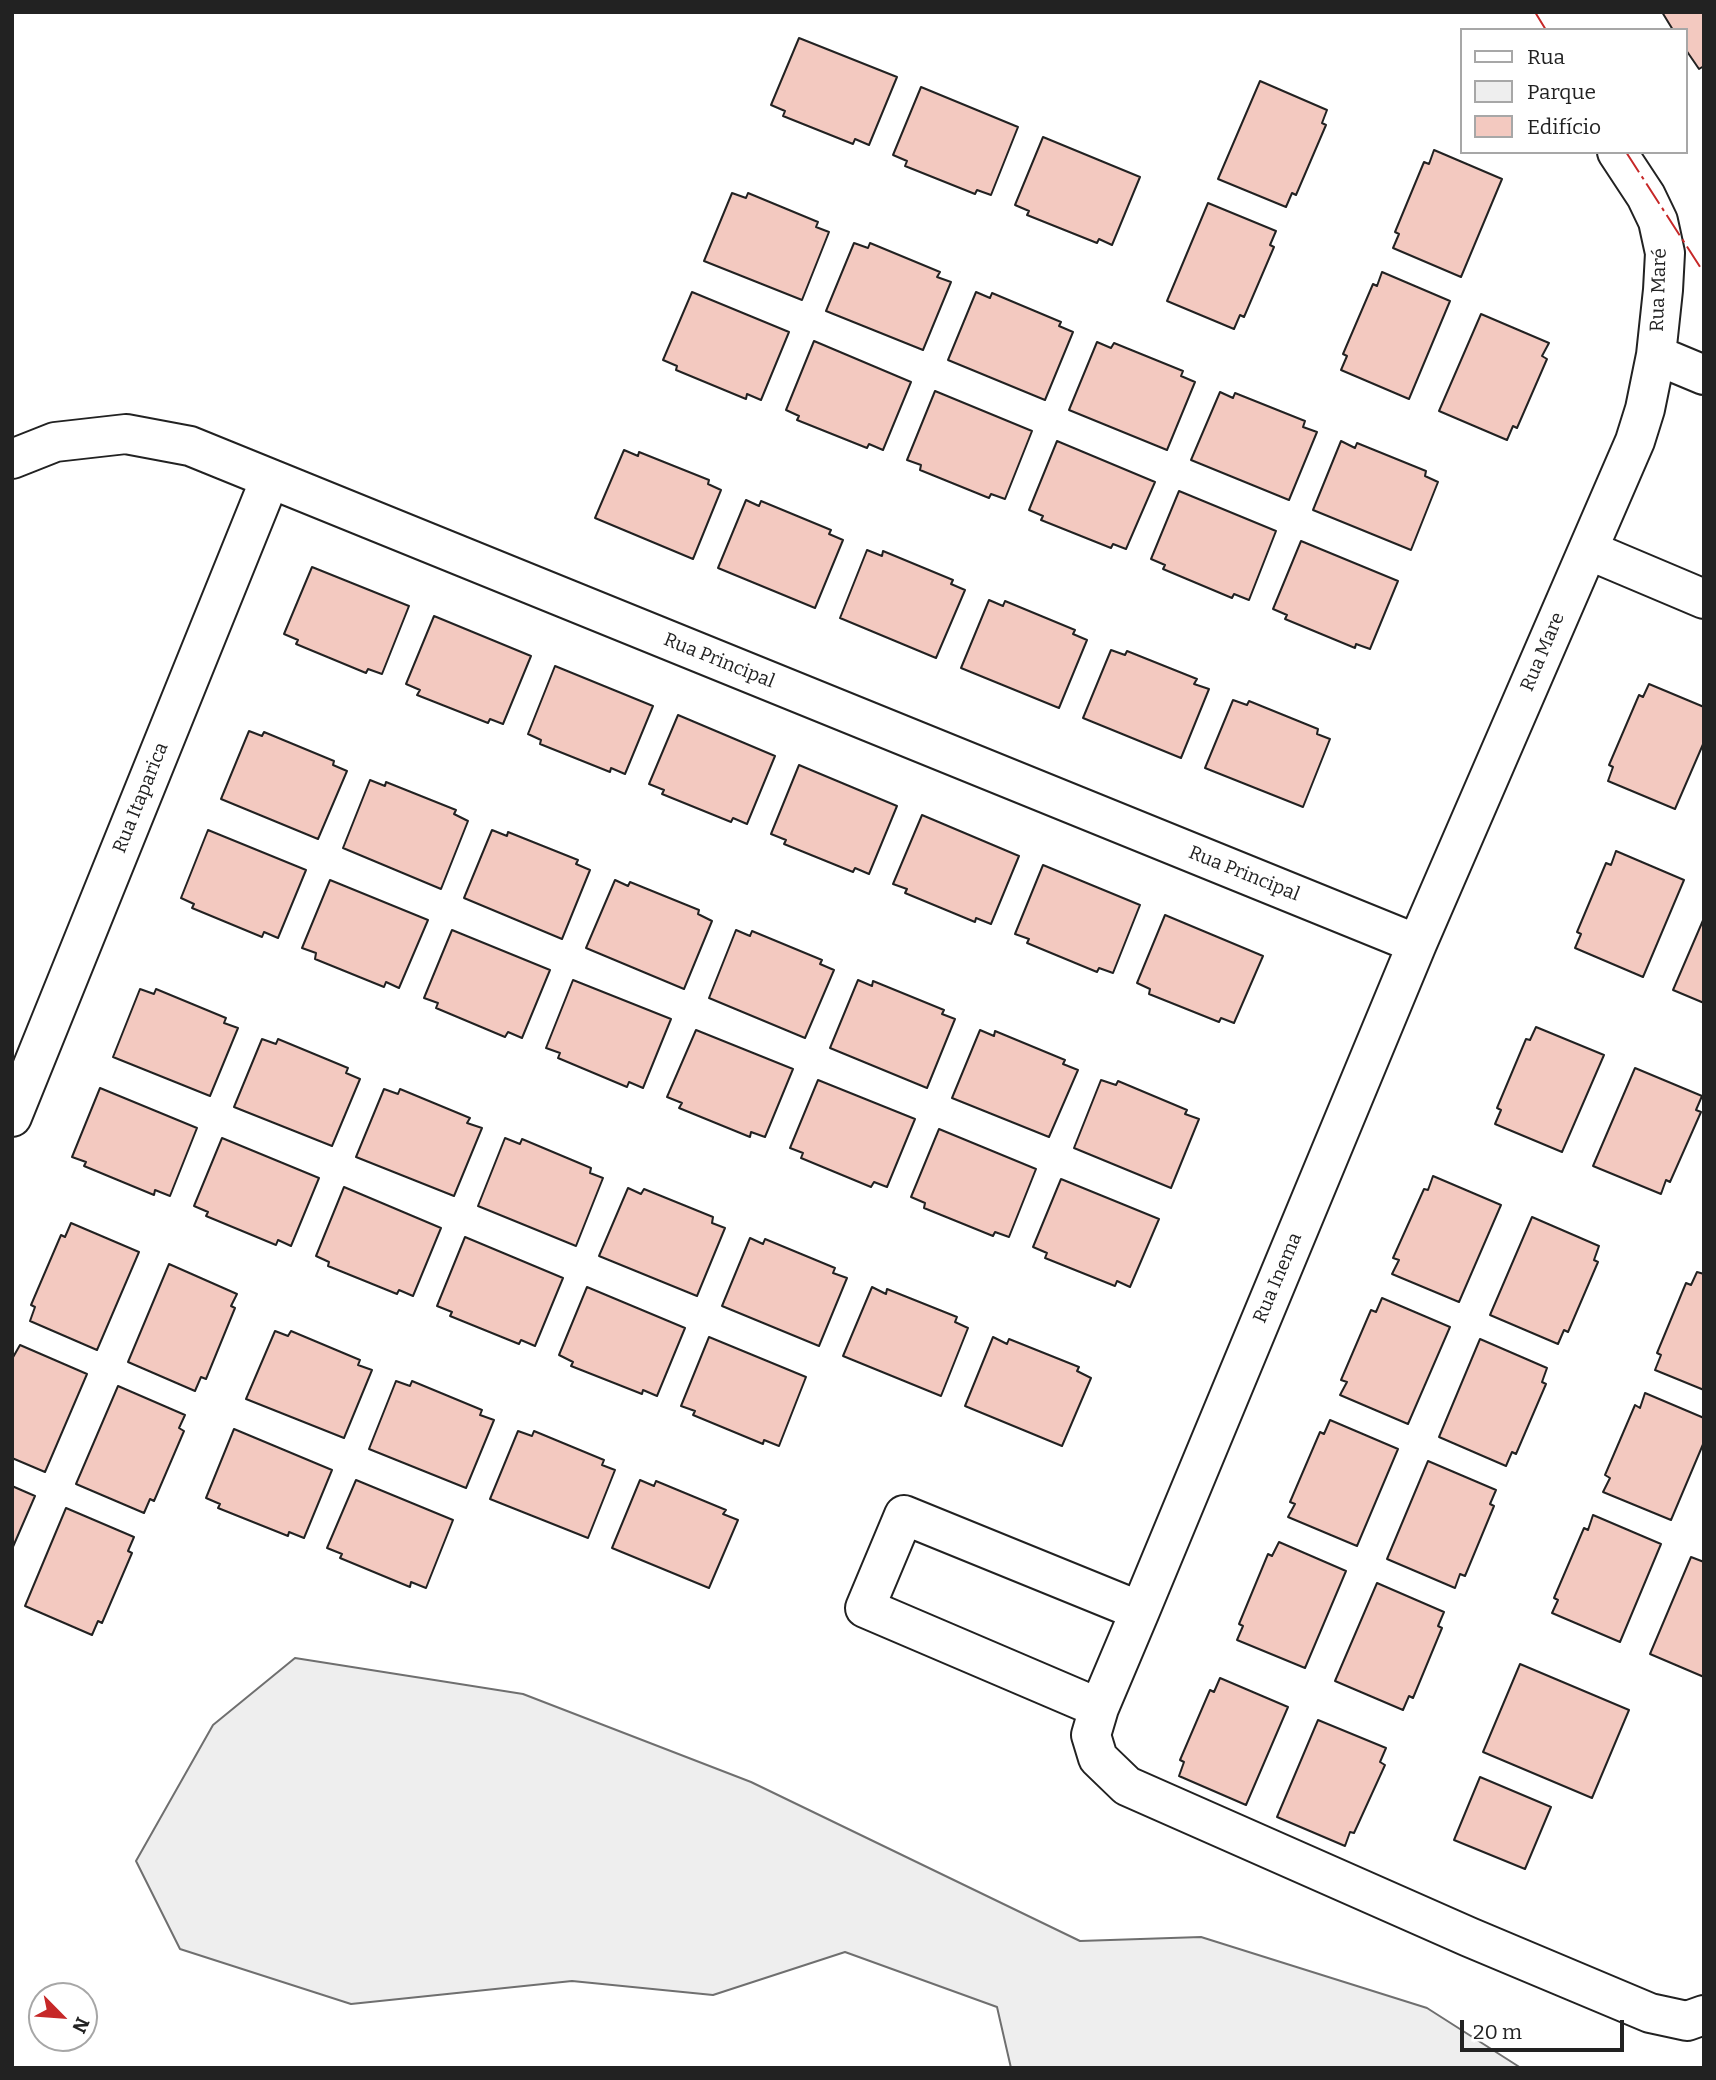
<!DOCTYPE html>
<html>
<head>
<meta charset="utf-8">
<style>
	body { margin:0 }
	#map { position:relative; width:1716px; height:2080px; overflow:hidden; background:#fff; font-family:Bitter,serif }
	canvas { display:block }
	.frame { position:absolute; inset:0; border:14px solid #222; pointer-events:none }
	.legend { position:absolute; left:1460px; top:28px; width:228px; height:126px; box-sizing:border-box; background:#fff; border:2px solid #a7a7a7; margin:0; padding:9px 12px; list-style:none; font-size:21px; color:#222 }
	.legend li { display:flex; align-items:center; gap:14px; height:35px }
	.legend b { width:35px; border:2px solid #a7a7a7 }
	.north { position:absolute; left:28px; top:1982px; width:70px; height:70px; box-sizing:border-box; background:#fff; border:2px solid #a7a7a7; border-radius:50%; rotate:115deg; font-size:19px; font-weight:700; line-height:28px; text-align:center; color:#222 }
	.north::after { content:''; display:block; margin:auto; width:24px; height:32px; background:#c62828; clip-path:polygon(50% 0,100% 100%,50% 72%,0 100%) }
	.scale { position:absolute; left:1460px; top:2020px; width:164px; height:32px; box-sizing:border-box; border:4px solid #222; border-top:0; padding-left:9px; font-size:21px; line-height:24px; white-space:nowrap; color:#222; -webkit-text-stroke:5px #fff; paint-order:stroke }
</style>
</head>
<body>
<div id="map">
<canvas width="1716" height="2080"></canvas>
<div class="frame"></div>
<ul class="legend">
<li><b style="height:9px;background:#fff"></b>Rua</li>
<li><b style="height:19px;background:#eee"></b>Parque</li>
<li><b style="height:19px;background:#f3c9c0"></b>Edifício</li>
</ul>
<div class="north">N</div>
<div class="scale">20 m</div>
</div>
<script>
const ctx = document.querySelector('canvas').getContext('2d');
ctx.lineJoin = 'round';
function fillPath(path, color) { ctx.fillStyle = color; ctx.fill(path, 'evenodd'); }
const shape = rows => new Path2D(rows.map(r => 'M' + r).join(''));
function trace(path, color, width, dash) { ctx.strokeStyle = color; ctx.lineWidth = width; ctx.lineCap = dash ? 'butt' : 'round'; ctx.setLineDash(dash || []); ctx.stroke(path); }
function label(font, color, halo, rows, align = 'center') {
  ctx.font = font + ' Bitter,serif'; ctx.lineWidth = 5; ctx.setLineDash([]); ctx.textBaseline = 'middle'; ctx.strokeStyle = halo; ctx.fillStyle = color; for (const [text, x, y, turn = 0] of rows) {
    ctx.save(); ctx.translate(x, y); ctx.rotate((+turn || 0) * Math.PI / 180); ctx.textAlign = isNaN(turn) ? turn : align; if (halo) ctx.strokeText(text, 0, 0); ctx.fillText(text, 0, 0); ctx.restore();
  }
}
const green = shape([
	[295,1658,523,1694,751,1782,1080,1941,1201,1937,1427,2008,1521,2068,1011,2068,997,2007,845,1952,713,1995,572,1981,351,2004,180,1949,136,1861,213,1725,295,1658]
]);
fillPath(green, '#eee');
trace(green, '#6f6f6f', 2);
const building = shape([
	[1662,12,1704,12,1704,66,1699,69,1686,50,1686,30,1673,30,1662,12],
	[799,38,897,77,869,145,855,139,853,144,783,116,785,111,771,105,799,38],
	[1260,81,1327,110,1322,123,1326,125,1296,195,1292,193,1286,207,1218,179,1260,81],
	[921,87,1018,127,991,195,977,190,975,194,905,166,907,161,893,155,921,87],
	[1043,137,1140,177,1112,245,1099,239,1097,243,1027,215,1029,211,1015,205,1043,137],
	[1434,150,1502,179,1461,277,1393,248,1399,234,1395,232,1424,162,1429,164,1434,150],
	[732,193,746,198,748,193,818,222,816,227,829,232,802,300,704,261,732,193],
	[1208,203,1276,231,1270,245,1274,247,1244,317,1240,315,1234,329,1167,301,1208,203],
	[854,243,868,248,870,243,940,272,937,277,951,282,923,350,826,311,854,243],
	[1382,272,1450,301,1409,399,1341,370,1347,356,1343,354,1373,284,1377,286,1382,272],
	[692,292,789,332,761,400,747,394,746,399,676,370,677,366,663,360,692,292],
	[976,292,990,298,992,293,1061,322,1059,326,1073,332,1045,400,948,360,976,292],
	[1481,314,1549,343,1542,356,1547,359,1517,428,1513,426,1507,440,1439,411,1481,314],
	[814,341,911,382,883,450,869,444,867,448,797,420,799,416,786,410,814,341],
	[1097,342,1111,348,1114,343,1183,371,1181,376,1195,382,1167,450,1069,410,1097,342],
	[935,391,1032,431,1005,499,991,494,989,498,920,470,921,465,907,460,935,391],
	[1220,392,1233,398,1235,393,1305,421,1303,427,1317,432,1289,500,1191,460,1220,392],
	[1057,441,1155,482,1126,549,1113,544,1111,548,1041,520,1043,516,1029,510,1057,441],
	[1341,441,1355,448,1357,443,1426,471,1425,476,1438,482,1411,550,1313,510,1341,441],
	[624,450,638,456,639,452,709,480,708,484,721,490,693,559,595,518,624,450],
	[1179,491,1276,531,1249,600,1234,594,1232,598,1163,569,1165,565,1151,559,1179,491],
	[746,500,759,506,761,501,831,530,829,534,843,540,815,608,718,568,746,500],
	[1301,541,1398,581,1370,649,1356,644,1355,648,1285,619,1287,615,1273,609,1301,541],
	[867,550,882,556,883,551,953,580,951,584,965,590,936,658,840,618,867,550],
	[312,567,409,606,382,674,368,669,366,673,296,644,298,640,284,634,312,567],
	[989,600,1003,606,1005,601,1075,630,1073,634,1087,640,1059,708,961,668,989,600],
	[434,616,531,656,503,724,490,719,488,723,417,695,420,690,406,684,434,616],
	[1111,650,1125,655,1127,651,1197,679,1194,684,1209,689,1181,758,1083,718,1111,650],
	[555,666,653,706,625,774,611,768,610,772,540,744,541,740,528,734,555,666],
	[1649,684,1704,707,1704,742,1675,809,1608,781,1613,767,1609,765,1639,695,1643,697,1649,684],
	[1233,700,1247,705,1249,701,1318,729,1317,734,1330,739,1303,807,1205,768,1233,700],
	[678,715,775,756,747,824,733,818,731,822,662,794,664,790,649,784,678,715],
	[249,731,262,736,264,732,334,761,333,765,347,771,318,839,221,799,249,731],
	[799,765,897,806,869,874,855,868,853,872,784,844,786,840,771,834,799,765],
	[370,780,385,786,386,782,456,810,454,814,468,821,441,889,343,848,370,780],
	[922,815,1019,856,991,924,976,918,975,922,905,893,907,889,893,884,922,815],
	[208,830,306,870,278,938,264,932,262,937,192,908,194,904,181,898,208,830],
	[492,830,507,836,508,832,578,860,576,864,590,870,562,939,464,898,492,830],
	[1616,851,1684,880,1643,977,1575,948,1581,934,1577,932,1606,863,1611,865,1616,851],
	[1043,865,1140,905,1113,973,1099,968,1097,972,1027,943,1029,939,1015,934,1043,865],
	[330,880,428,920,399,988,386,982,384,987,315,959,316,953,302,948,330,880],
	[615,880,628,886,630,882,699,910,698,914,712,921,684,989,586,948,615,880],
	[1165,915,1263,956,1234,1023,1221,1018,1219,1022,1149,994,1150,989,1137,983,1165,915],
	[1704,918,1704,1003,1673,990,1704,918],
	[452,930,550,970,522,1038,508,1032,505,1037,436,1008,438,1003,424,998,452,930],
	[736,930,750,936,752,931,822,960,820,964,834,970,805,1038,709,998,736,930],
	[573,980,671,1019,643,1088,629,1082,627,1087,558,1058,560,1053,546,1048,573,980],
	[858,980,872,986,873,981,944,1010,942,1014,955,1019,927,1088,830,1048,858,980],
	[140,989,154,994,156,989,226,1018,224,1023,238,1028,210,1096,113,1057,140,989],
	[1536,1027,1604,1055,1562,1152,1495,1124,1501,1110,1497,1108,1526,1039,1530,1040,1536,1027],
	[696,1030,793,1069,765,1137,751,1132,750,1137,679,1108,682,1103,667,1097,696,1030],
	[980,1030,994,1036,995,1031,1065,1060,1063,1064,1078,1070,1049,1137,952,1098,980,1030],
	[262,1039,276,1044,278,1039,348,1068,346,1073,360,1079,332,1146,234,1107,262,1039],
	[1635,1068,1702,1096,1696,1110,1701,1112,1670,1182,1666,1180,1661,1194,1593,1166,1635,1068],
	[818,1080,915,1119,887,1187,874,1182,871,1187,801,1158,803,1153,790,1148,818,1080],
	[1101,1080,1116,1085,1118,1081,1187,1110,1185,1114,1199,1119,1171,1188,1074,1148,1101,1080],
	[100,1088,197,1128,170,1196,155,1190,154,1195,84,1166,86,1162,72,1157,100,1088],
	[384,1089,398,1094,400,1089,470,1118,467,1123,482,1128,454,1196,356,1157,384,1089],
	[939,1129,1036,1169,1009,1237,995,1232,993,1236,924,1208,925,1203,911,1197,939,1129],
	[222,1138,319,1178,291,1246,278,1240,276,1245,206,1216,208,1212,194,1206,222,1138],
	[505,1138,520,1144,522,1139,591,1168,590,1173,603,1178,576,1246,478,1206,505,1138],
	[1433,1176,1501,1205,1459,1302,1392,1274,1399,1260,1393,1258,1424,1189,1428,1190,1433,1176],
	[1061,1179,1159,1219,1130,1287,1117,1281,1115,1286,1045,1258,1047,1253,1033,1247,1061,1179],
	[344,1187,441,1228,413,1296,399,1290,397,1294,328,1266,329,1262,316,1256,344,1187],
	[628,1188,641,1194,644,1189,713,1217,712,1223,725,1228,697,1296,599,1256,628,1188],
	[1532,1217,1599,1246,1594,1260,1598,1262,1568,1332,1564,1330,1558,1344,1490,1315,1532,1217],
	[71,1223,139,1252,97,1350,30,1321,35,1307,31,1305,61,1235,65,1237,71,1223],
	[465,1237,563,1278,535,1346,521,1340,519,1344,450,1316,452,1312,437,1306,465,1237],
	[750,1238,763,1244,765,1239,835,1268,833,1273,847,1278,819,1346,722,1306,750,1238],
	[169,1264,237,1294,231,1306,235,1308,206,1379,201,1377,195,1391,128,1362,169,1264],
	[1697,1272,1704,1274,1704,1390,1655,1370,1661,1355,1657,1353,1686,1283,1691,1285,1697,1272],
	[587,1287,685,1328,657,1396,643,1390,642,1394,571,1366,573,1362,559,1355,587,1287],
	[872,1287,886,1294,887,1289,957,1317,955,1322,968,1328,941,1396,843,1356,872,1287],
	[1382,1298,1450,1327,1408,1424,1340,1395,1347,1382,1341,1380,1371,1310,1376,1312,1382,1298],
	[275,1331,288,1336,291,1331,360,1360,358,1365,372,1370,344,1438,246,1399,275,1331],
	[709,1337,806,1377,779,1446,764,1440,763,1444,693,1415,695,1411,681,1406,709,1337],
	[993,1337,1007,1344,1009,1339,1079,1367,1077,1371,1091,1378,1062,1446,965,1406,993,1337],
	[1480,1339,1547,1368,1542,1382,1546,1384,1516,1454,1512,1452,1506,1466,1439,1437,1480,1339],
	[20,1345,87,1374,45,1472,12,1458,12,1359,20,1345],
	[396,1381,410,1386,412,1381,482,1410,480,1415,494,1420,466,1488,369,1449,396,1381],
	[118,1386,185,1415,179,1428,184,1431,154,1501,150,1499,144,1513,76,1484,118,1386],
	[1645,1393,1704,1418,1704,1442,1671,1520,1603,1492,1610,1478,1605,1475,1635,1405,1640,1408,1645,1393],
	[1330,1420,1398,1449,1357,1546,1288,1517,1295,1504,1290,1502,1320,1432,1324,1434,1330,1420],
	[234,1429,332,1470,304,1538,289,1532,288,1536,218,1508,220,1504,206,1498,234,1429],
	[518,1431,532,1436,534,1431,604,1460,602,1465,615,1470,588,1538,490,1499,518,1431],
	[1428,1461,1496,1490,1490,1504,1494,1506,1465,1576,1460,1574,1455,1588,1387,1559,1428,1461],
	[356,1480,453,1520,426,1588,411,1582,410,1587,340,1558,342,1554,327,1548,356,1480],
	[640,1480,654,1486,656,1481,726,1510,723,1514,738,1520,709,1588,612,1548,640,1480],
	[12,1486,35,1496,12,1549,12,1486],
	[66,1508,134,1537,128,1551,132,1553,102,1623,98,1621,92,1635,25,1606,66,1508],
	[1593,1515,1661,1544,1620,1642,1552,1613,1558,1600,1554,1598,1584,1528,1588,1530,1593,1515],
	[1279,1542,1346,1571,1305,1668,1237,1640,1243,1626,1239,1624,1268,1554,1272,1556,1279,1542],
	[1691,1557,1704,1562,1704,1677,1650,1654,1691,1557],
	[1377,1583,1444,1612,1438,1626,1442,1628,1413,1698,1409,1696,1403,1710,1335,1681,1377,1583],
	[1520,1664,1629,1710,1592,1798,1483,1752,1520,1664],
	[1220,1678,1288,1707,1246,1805,1179,1776,1184,1762,1180,1760,1210,1690,1214,1692,1220,1678],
	[1318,1720,1386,1748,1380,1762,1385,1765,1354,1833,1350,1832,1345,1846,1277,1817,1318,1720],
	[1480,1777,1551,1807,1525,1869,1454,1840,1480,1777]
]);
fillPath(building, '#f3c9c0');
trace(building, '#222', 2);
const minor = shape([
	[1656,355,1704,375],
	[12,459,55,442,126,434,190,446,1417,944],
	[1588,550,1704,599],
	[12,1117,270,479],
	[1140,1611,904,1515,865,1608,1099,1708,1140,1611,1417,944,1635,441,1645,409,1656,355,1663,290,1665,253,1658,221,1646,196,1617,152],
	[1099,1708,1091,1735,1098,1758,1127,1786,1469,1937,1650,2013,1687,2021,1704,2015]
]);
trace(minor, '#222', 42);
trace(minor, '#fff', 38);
trace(shape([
	[1535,12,1546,30],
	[1626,152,1704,273]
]), '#c62828', 2, [24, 5, 3.5, 5]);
label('19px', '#222', '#fff', [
	["Rua Maré",1659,290,-88],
	["Rua Mare",1543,652,-67],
	["Rua Principal",719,661,22],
	["Rua Itaparica",141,798,-68],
	["Rua Principal",1244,874,22],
	["Rua Inema",1278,1278,-67]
]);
</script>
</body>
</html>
